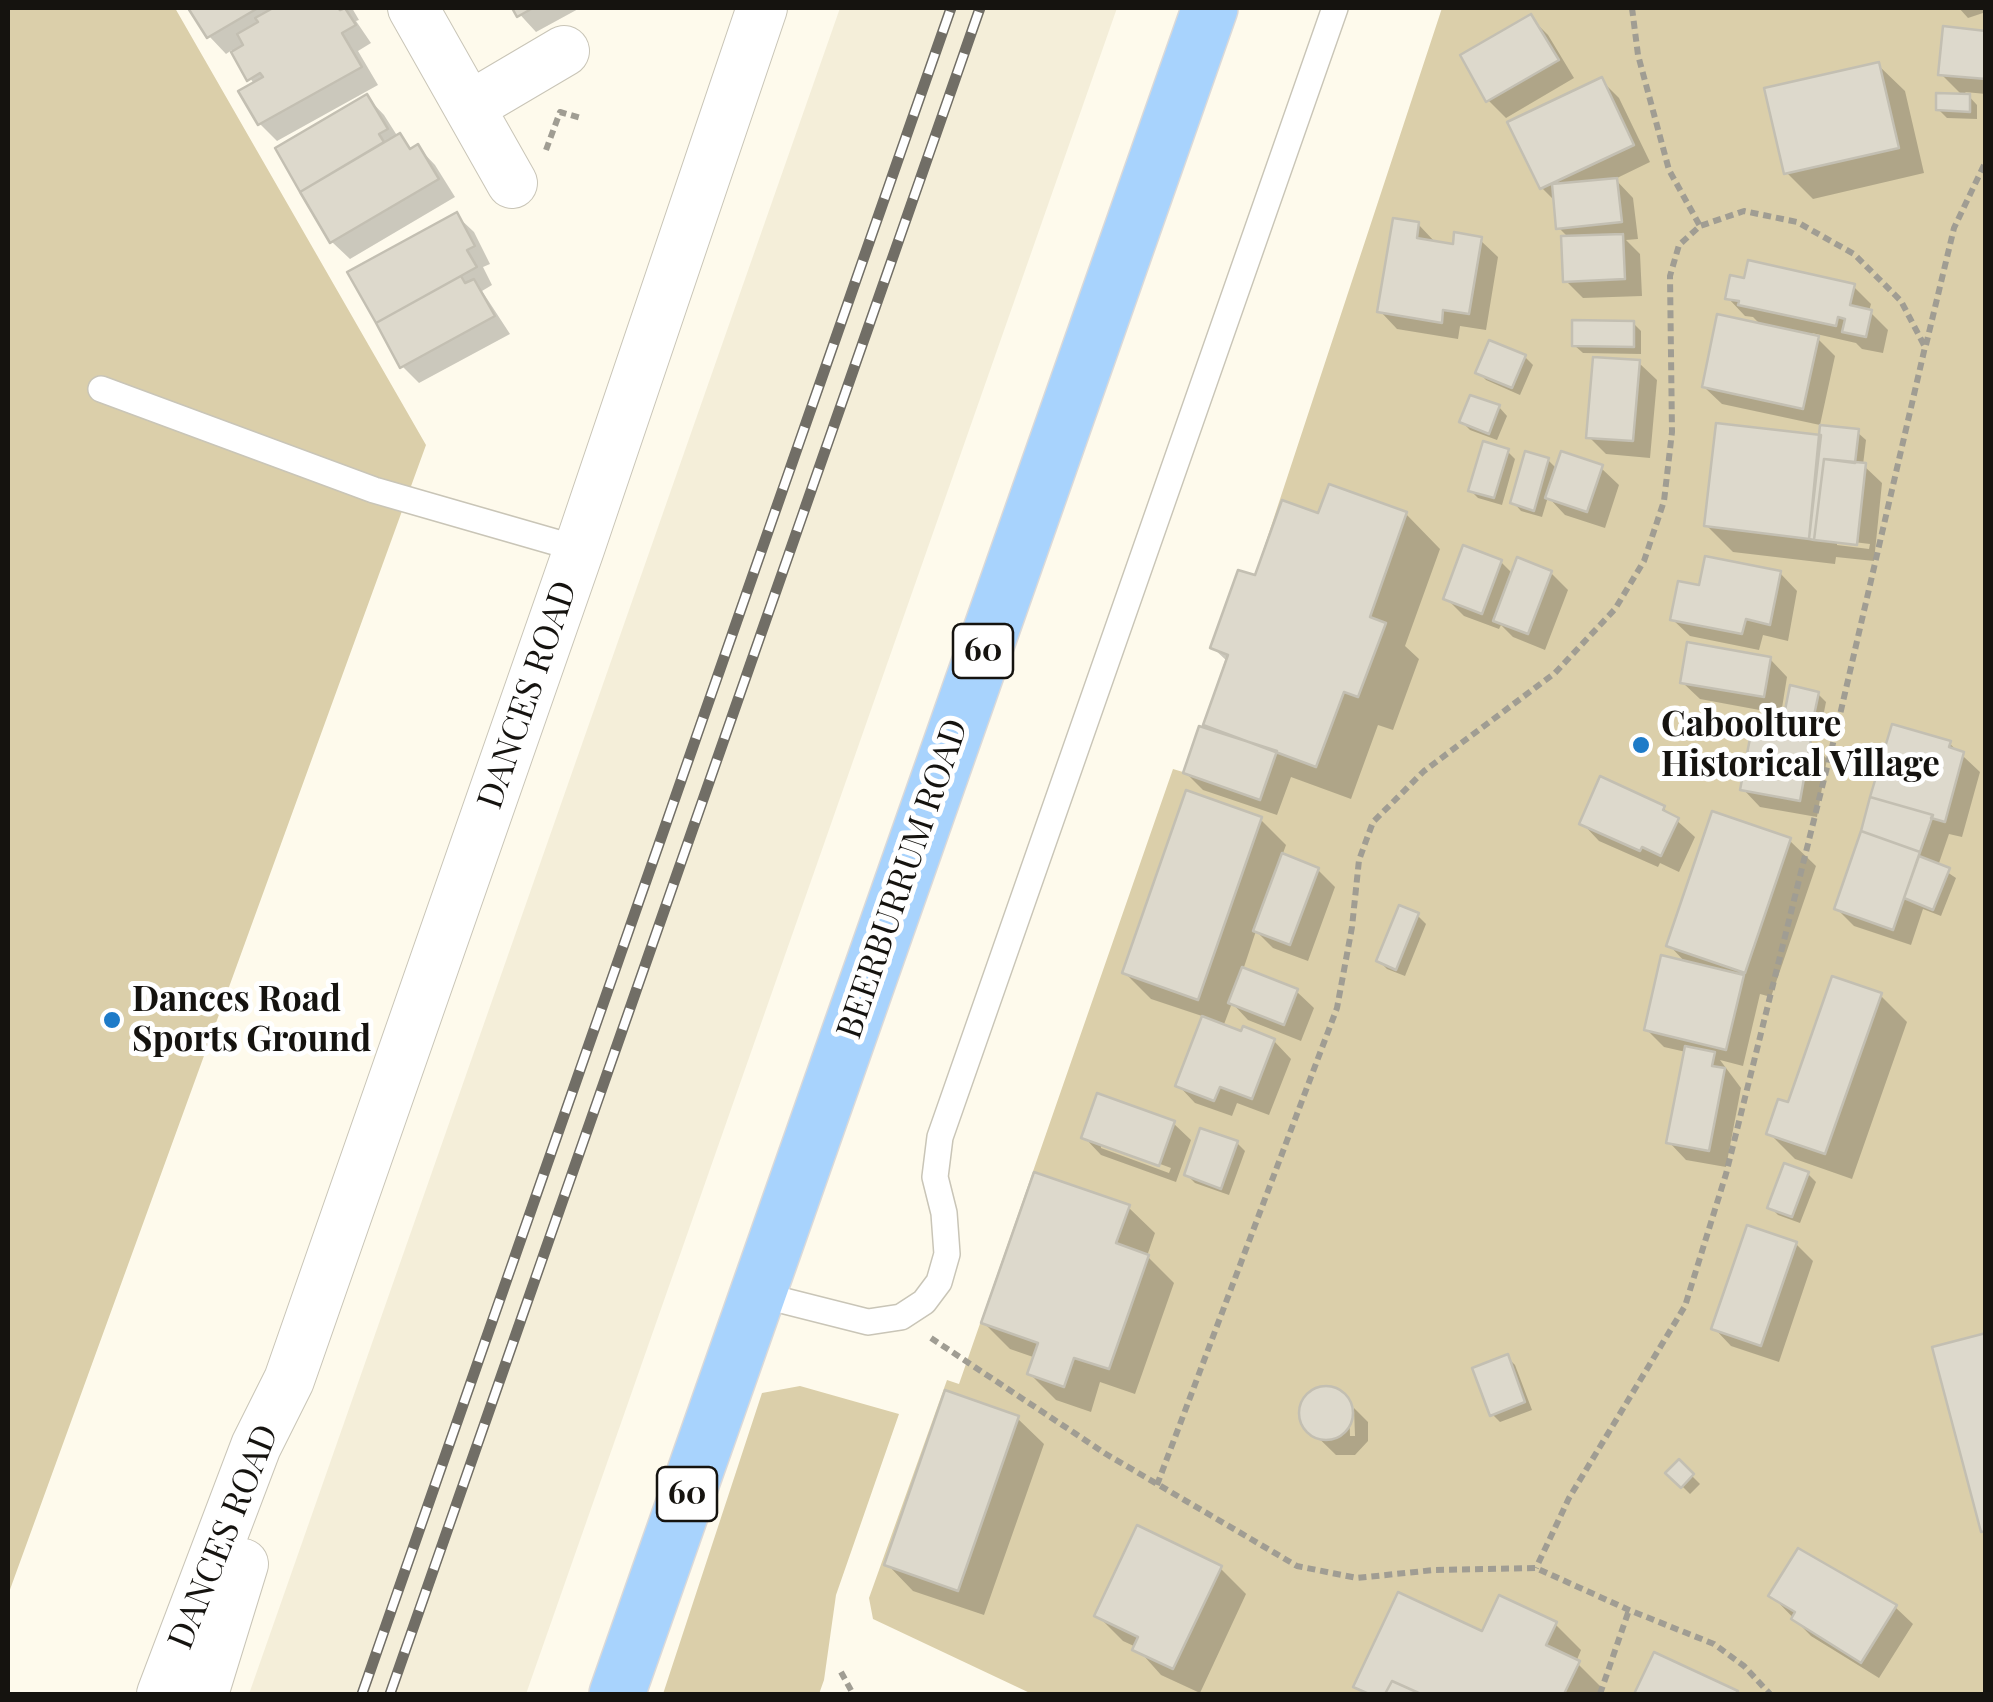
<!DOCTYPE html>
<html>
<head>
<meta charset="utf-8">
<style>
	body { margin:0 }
	#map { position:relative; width:1993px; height:1702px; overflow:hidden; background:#fefaec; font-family:"Playfair Display",serif }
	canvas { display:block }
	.frame { position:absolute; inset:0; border:10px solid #15130f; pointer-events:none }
</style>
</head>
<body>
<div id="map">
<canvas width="1993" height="1702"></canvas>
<div class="frame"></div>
</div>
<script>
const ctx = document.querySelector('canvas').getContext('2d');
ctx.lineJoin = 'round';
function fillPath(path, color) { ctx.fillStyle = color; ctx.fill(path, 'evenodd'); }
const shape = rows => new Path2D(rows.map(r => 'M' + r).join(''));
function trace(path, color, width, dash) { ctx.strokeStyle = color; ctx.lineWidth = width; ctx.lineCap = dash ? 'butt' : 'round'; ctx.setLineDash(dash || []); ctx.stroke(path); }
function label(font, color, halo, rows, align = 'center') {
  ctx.font = font + ' "Playfair Display",serif'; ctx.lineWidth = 10; ctx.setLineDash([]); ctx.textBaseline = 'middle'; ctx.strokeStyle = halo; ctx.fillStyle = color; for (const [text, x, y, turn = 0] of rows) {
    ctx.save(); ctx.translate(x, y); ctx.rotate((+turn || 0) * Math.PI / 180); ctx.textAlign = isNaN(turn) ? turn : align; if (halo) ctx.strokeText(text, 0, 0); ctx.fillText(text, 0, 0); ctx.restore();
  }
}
fillPath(shape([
	[840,8,1117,8,526,1694,249,1694]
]), '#f4eed9');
fillPath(shape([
	[8,8,175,8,426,445,8,1595],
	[1442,8,1985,8,1985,1694,1032,1694,873,1619,869,1598,947,1380,959,1384,1173,769,1183,772,1199,726,1206,727,1203,725,1227,655,1210,648,1238,570,1255,575],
	[800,1386,899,1414,836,1595,824,1680,819,1694,663,1694,762,1393]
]), '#dbcfaa');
fillPath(shape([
	[191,8,352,8,359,20,356,21,371,43,358,51,378,85,277,141,260,124,254,84,232,50,226,54,209,36],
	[514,8,580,8,536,32],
	[1959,8,1986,8,1986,12,1968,18],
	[1531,18,1548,35,1574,78,1506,118,1488,100],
	[1986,34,1986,94,1965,92,1977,105,1977,119,1947,118,1938,109,1963,96,1941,74],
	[1878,65,1905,91,1924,173,1813,199,1787,173],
	[1601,80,1619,98,1650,162,1615,179,1633,198,1638,239,1626,240,1640,254,1642,296,1583,298,1566,281,1569,238,1558,227,1556,202,1542,188],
	[367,97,384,115,398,137,413,150,418,147,435,165,455,197,350,259,332,242,278,149],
	[456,215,474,232,490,264,483,267,492,285,482,291,510,334,419,383,402,366,351,273],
	[1418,224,1435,242,1455,247,1480,240,1498,257,1486,330,1460,326,1458,339,1397,329,1380,311],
	[1853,286,1871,304,1869,311,1888,330,1883,353,1862,349,1856,343,1812,333,1835,356,1820,425,1722,404,1704,387,1763,327,1753,317,1745,316,1728,298],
	[1633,323,1641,331,1641,354,1583,353,1574,345],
	[1525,357,1533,365,1520,395,1486,380,1478,372],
	[1639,363,1657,380,1650,458,1606,454,1589,437],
	[1499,407,1507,416,1497,440,1470,430,1462,422],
	[1857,432,1866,440,1863,465,1882,483,1874,561,1836,557,1835,564,1733,552,1707,526,1821,438],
	[1837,540,1870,544,1869,549,1837,545],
	[1507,451,1515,459,1502,505,1478,498,1470,490],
	[1548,460,1557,469,1601,468,1619,485,1605,528,1565,515,1548,497,1542,517,1521,511,1513,502],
	[1406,514,1440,549,1405,646,1419,659,1393,730,1378,725,1351,799,1291,777,1277,815,1203,790,1185,772,1215,734,1205,725,1228,662,1213,648,1256,579,1320,517],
	[1501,562,1513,574,1551,573,1568,590,1545,650,1513,637,1501,625,1499,629,1464,616,1446,598],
	[1780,573,1797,591,1788,641,1763,635,1759,650,1690,636,1672,619,1701,588],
	[1770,659,1787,677,1781,714,1700,699,1682,682],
	[1818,694,1826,702,1821,727,1794,722,1786,714],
	[1810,741,1827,759,1817,817,1760,807,1743,789],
	[1949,743,1980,772,1962,837,1949,834,1938,866,1956,878,1941,916,1923,909,1911,945,1854,926,1836,908,1863,832],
	[1663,808,1695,837,1679,872,1660,863,1658,867,1599,841,1582,823],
	[1260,819,1286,845,1282,856,1318,870,1335,887,1308,961,1273,948,1256,931,1243,970,1296,991,1314,1008,1301,1041,1248,1020,1232,1003,1223,1027,1274,1041,1291,1059,1269,1115,1237,1103,1232,1116,1195,1103,1178,1085,1205,1017,1151,999,1125,973],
	[1789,840,1816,866,1771,997,1760,994,1743,1066,1720,1060,1741,1088,1726,1167,1686,1160,1669,1142,1686,1052,1664,1047,1646,1029,1687,964,1669,945],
	[1418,916,1426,924,1405,976,1387,969,1379,961],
	[1881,996,1907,1022,1852,1179,1795,1159,1769,1133],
	[1173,1123,1191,1140,1176,1182,1101,1155,1084,1137],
	[1101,1142,1171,1168,1169,1173,1101,1148],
	[1237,1143,1245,1151,1229,1195,1195,1183,1187,1175],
	[1808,1174,1816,1182,1800,1223,1778,1215,1770,1207],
	[1128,1207,1155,1233,1147,1256,1174,1283,1135,1394,1100,1382,1091,1412,1056,1400,1030,1374,1036,1358,1010,1349,984,1323],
	[1796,1244,1813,1261,1779,1362,1731,1346,1714,1328],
	[1507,1357,1515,1365,1532,1410,1500,1422,1492,1414],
	[1317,1388,1335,1389,1349,1403,1350,1436,1355,1436,1354,1408,1368,1422,1368,1441,1355,1455,1336,1455,1302,1422,1303,1401],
	[1017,1418,1044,1444,984,1615,913,1591,887,1564],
	[1679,1463,1700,1484,1690,1494,1669,1473],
	[1220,1568,1246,1594,1200,1693,1161,1675,1136,1647,1123,1641,1097,1615],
	[1772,1596,1895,1607,1913,1624,1879,1678,1811,1636],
	[1555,1624,1581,1650,1576,1662,1604,1690,1602,1694,1364,1694,1356,1686,1484,1634],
	[1655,1655,1736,1693,1738,1694,1636,1694]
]), '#0003');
const building = shape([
	[188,8,258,8,207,38,188,8],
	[273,8,338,8,340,10,345,8,356,25,342,33,362,67,258,125,238,91,263,77,260,73,247,81,231,52,243,45,237,34,258,22,255,18,273,8],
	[512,8,533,8,517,17,512,8],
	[1531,14,1559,60,1486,102,1460,55,1531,14],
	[1943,26,1986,31,1986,79,1938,75,1943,26],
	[1879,62,1899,148,1784,174,1764,88,1879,62],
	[1602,77,1634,145,1540,189,1507,122,1602,77],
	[1936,93,1970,94,1970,112,1936,110,1936,93],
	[367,94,388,129,379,134,384,142,300,192,275,148,367,94],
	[400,133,410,149,418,144,439,179,330,243,300,192,400,133],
	[1617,178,1622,222,1556,229,1552,184,1617,178],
	[457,212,475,246,467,250,477,267,376,323,347,272,457,212],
	[1393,218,1419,222,1417,238,1453,244,1454,232,1482,237,1469,314,1443,310,1442,323,1377,312,1393,218],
	[1623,234,1625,279,1563,282,1561,236,1623,234],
	[1748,260,1855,284,1850,305,1872,310,1866,337,1842,332,1845,319,1838,317,1836,326,1738,305,1739,301,1725,299,1730,275,1744,278,1748,260],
	[461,276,465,283,474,279,495,316,400,368,376,323,461,276],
	[1717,314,1819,336,1803,409,1702,387,1717,314],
	[1572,320,1634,321,1634,347,1572,346,1572,320],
	[1489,340,1526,355,1512,388,1475,373,1489,340],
	[1593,357,1640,360,1633,441,1586,438,1593,357],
	[1470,395,1500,405,1489,434,1459,422,1470,395],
	[1716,423,1821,435,1809,539,1704,526,1716,423],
	[1820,425,1859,429,1855,463,1824,459,1814,540,1809,539,1820,425],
	[1483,441,1509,449,1494,498,1468,491,1483,441],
	[1525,451,1549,458,1534,511,1510,503,1525,451],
	[1561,451,1603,465,1587,512,1545,498,1561,451],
	[1824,459,1866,463,1857,545,1814,540,1824,459],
	[1329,484,1407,512,1370,617,1386,623,1358,697,1344,692,1316,767,1203,725,1228,655,1210,648,1238,570,1255,575,1282,500,1318,513,1329,484],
	[1463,545,1502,560,1482,614,1443,599,1463,545],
	[1705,556,1781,571,1770,625,1746,619,1742,634,1670,620,1678,581,1699,585,1705,556],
	[1517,557,1552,571,1528,634,1493,621,1517,557],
	[1687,642,1771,657,1764,697,1680,683,1687,642],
	[1790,685,1819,692,1813,720,1784,715,1790,685],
	[1892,724,1951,741,1949,747,1964,752,1945,822,1931,818,1933,815,1870,797,1892,724],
	[1199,726,1277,751,1260,800,1183,773,1199,726],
	[1752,728,1811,739,1800,801,1740,790,1752,728],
	[1600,776,1665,806,1663,810,1679,818,1661,856,1642,847,1640,851,1579,824,1600,776],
	[1186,790,1262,817,1198,1000,1122,973,1186,790],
	[1870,797,1933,815,1920,852,1861,831,1870,797],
	[1712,811,1791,838,1745,973,1666,946,1712,811],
	[1861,831,1920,852,1893,930,1834,909,1861,831],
	[1282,853,1319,868,1290,945,1253,931,1282,853],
	[1919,856,1950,868,1933,910,1904,898,1919,856],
	[1399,905,1419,913,1396,970,1376,961,1399,905],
	[1661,955,1744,975,1726,1050,1644,1030,1661,955],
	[1242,967,1298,989,1284,1025,1228,1003,1242,967],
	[1832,976,1882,993,1825,1154,1766,1134,1778,1099,1788,1102,1832,976],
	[1202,1016,1241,1031,1243,1026,1275,1039,1252,1099,1220,1087,1214,1101,1175,1086,1202,1016],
	[1685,1046,1715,1052,1712,1066,1725,1068,1709,1151,1666,1143,1685,1046],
	[1097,1093,1175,1121,1159,1166,1081,1138,1097,1093],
	[1200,1128,1238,1141,1221,1189,1184,1175,1200,1128],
	[1784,1163,1809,1172,1792,1217,1767,1208,1784,1163],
	[1034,1172,1130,1205,1116,1243,1149,1255,1109,1369,1074,1358,1064,1387,1027,1374,1038,1343,981,1323,1034,1172],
	[1747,1225,1797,1242,1761,1346,1711,1329,1747,1225],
	[1986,1333,1986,1531,1981,1532,1932,1347,1986,1333],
	[1508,1354,1525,1402,1490,1416,1472,1368,1508,1354],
	'1299 1413a27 27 0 1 1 54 0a27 27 0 1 1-54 0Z',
	[945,1390,1019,1416,958,1591,884,1565,945,1390],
	[1679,1459,1694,1474,1681,1488,1665,1473,1679,1459],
	[1137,1525,1222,1566,1173,1669,1132,1650,1138,1637,1094,1616,1137,1525],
	[1798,1548,1897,1605,1861,1663,1791,1619,1795,1612,1768,1596,1798,1548],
	[1398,1592,1482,1631,1499,1595,1557,1622,1546,1645,1580,1661,1564,1694,1421,1694,1392,1681,1385,1694,1369,1694,1353,1687,1398,1592],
	[1654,1652,1738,1691,1736,1694,1634,1694,1654,1652],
	[1392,1681,1421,1694,1385,1694,1392,1681]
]);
fillPath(building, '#ddd9cc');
trace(building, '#c3bfb2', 2.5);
const service = shape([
	[101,389,374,490,579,549],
	[757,1294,868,1322,901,1317,924,1302,939,1282,947,1254,944,1213,935,1177,940,1137,1335,8]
]);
const minor = shape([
	[413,8,512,183],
	[469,107,564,51],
	[162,1694,256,1446,289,1380,579,549,762,8],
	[203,1694,243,1564]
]);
const primary = shape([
	[617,1694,1210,8]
]);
trace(service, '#c9c5b7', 28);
trace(minor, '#c9c5b7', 52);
trace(primary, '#dad9d9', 58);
trace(shape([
	[1632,8,1638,55,1669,170,1700,226],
	[546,150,560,112,581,118],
	[1926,345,1954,228,1986,161],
	[931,1338,1106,1454,1297,1566,1357,1578,1434,1570,1536,1568,1629,1610,1714,1644,1744,1666,1770,1694],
	[1157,1485,1337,1008,1352,927,1359,860,1373,822,1424,771,1555,673,1615,609,1644,561,1664,501,1672,432,1670,276,1679,245,1700,226,1744,211,1797,222,1854,254,1901,301,1925,347,1839,719,1726,1174,1685,1306,1569,1498,1536,1568],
	[841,1672,853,1694],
	[1600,1694,1629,1610]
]), '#a09d93', 6, [8, 5]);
trace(service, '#fff', 25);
trace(minor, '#fff', 50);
trace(primary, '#a8d3fd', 55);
const rail = shape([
	[362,1694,951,8],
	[390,1694,980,8]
]);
trace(rail, '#716e66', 11);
trace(rail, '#fff', 8, [22]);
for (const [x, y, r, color] of [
	[1641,745,10,"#1e7bc8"],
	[112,1020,10,"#1e7bc8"]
]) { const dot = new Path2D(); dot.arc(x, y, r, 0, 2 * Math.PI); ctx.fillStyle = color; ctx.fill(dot); trace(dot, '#fff', 4); }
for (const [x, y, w] of [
	[983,651,60],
	[687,1494,60]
]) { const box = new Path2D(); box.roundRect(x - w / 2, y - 27, w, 54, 8); ctx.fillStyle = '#fff'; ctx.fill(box); trace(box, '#15130f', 2.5); }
label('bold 32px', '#15130f', null, [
	["60",983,651],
	["60",687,1494]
]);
label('35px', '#15130f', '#fff', [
	["DANCES ROAD",528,695,-71],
	["BEERBURRUM ROAD",903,879,-71],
	["DANCES ROAD",224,1537,-68]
]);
label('bold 35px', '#15130f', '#fff', [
	["Caboolture",1661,725],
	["Historical Village",1661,765],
	["Dances Road",132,1000],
	["Sports Ground",132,1040]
], 'left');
</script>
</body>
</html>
